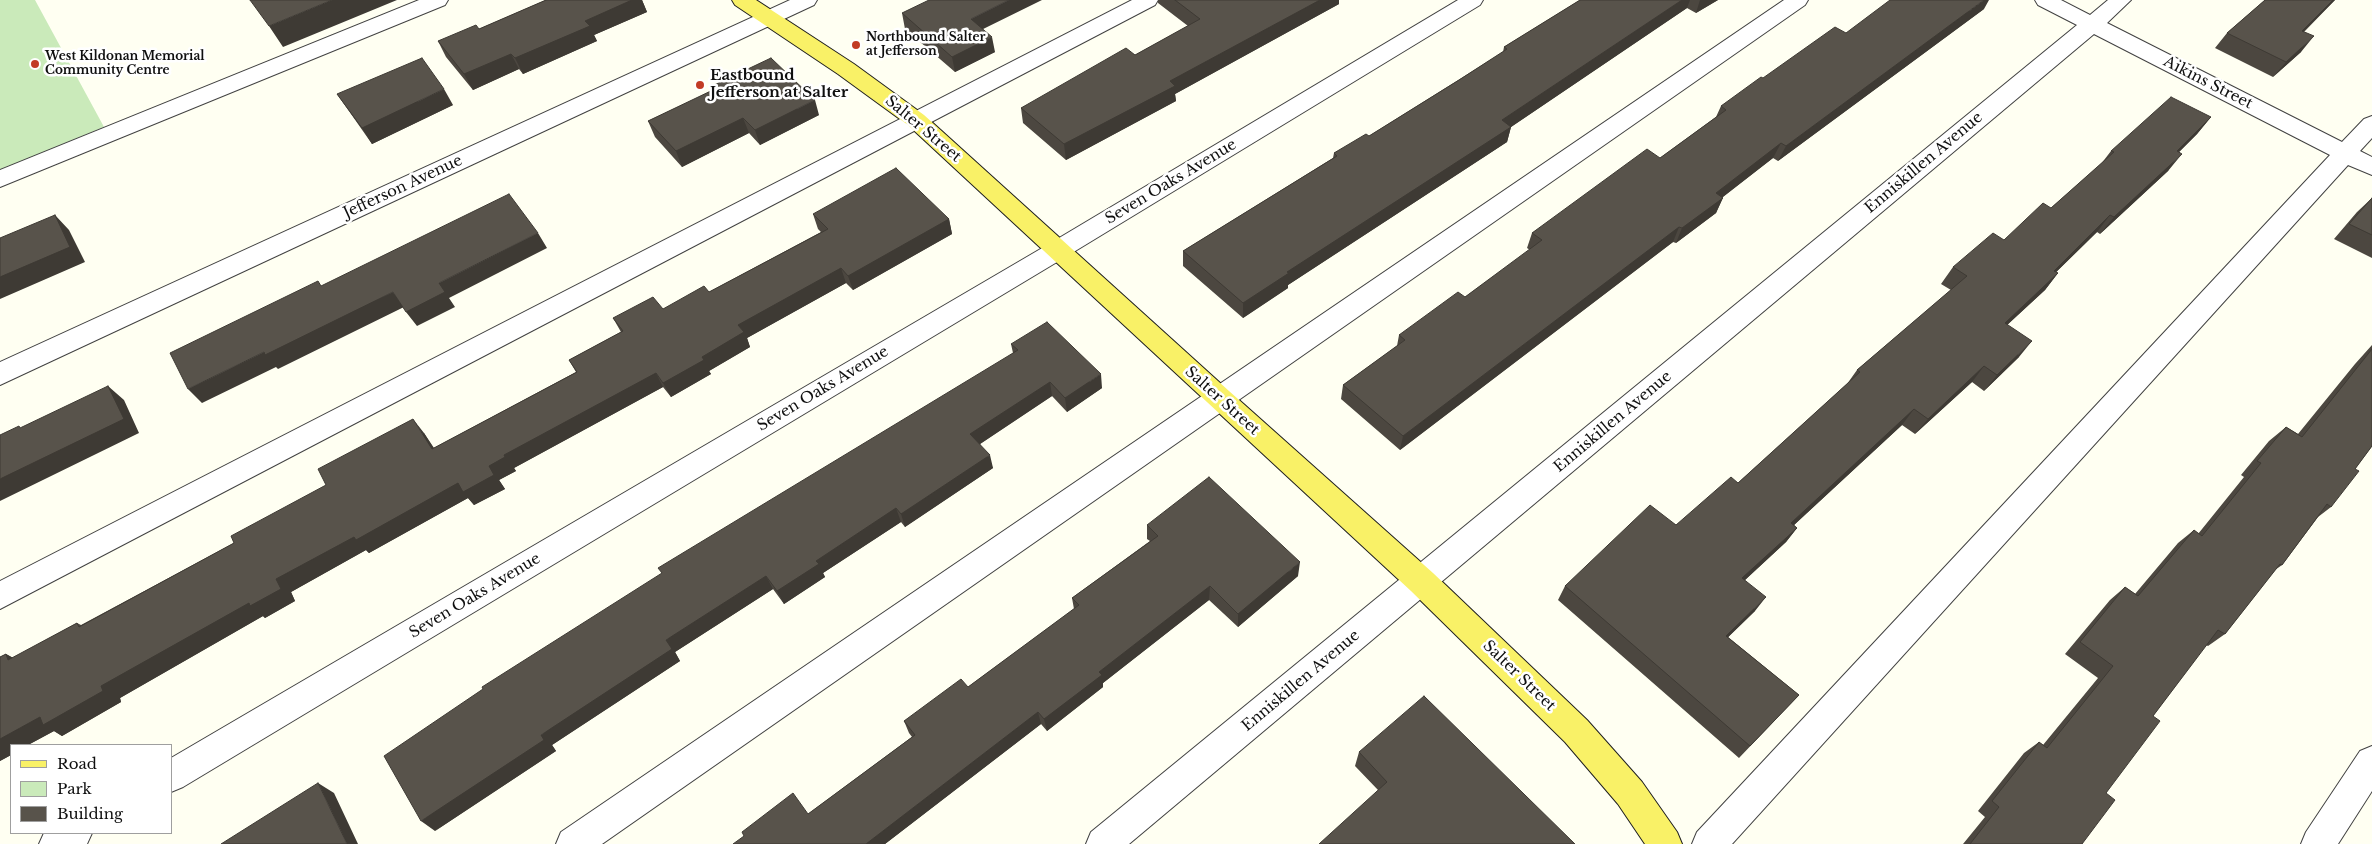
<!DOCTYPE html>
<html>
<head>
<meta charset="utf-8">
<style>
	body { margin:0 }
	#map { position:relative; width:2372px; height:844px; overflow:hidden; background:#fffff2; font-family:"Libre Baskerville",serif }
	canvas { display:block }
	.legend { position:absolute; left:10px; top:744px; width:162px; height:90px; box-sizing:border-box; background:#fff; border:1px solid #9f9f9f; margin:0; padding:6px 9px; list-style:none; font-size:15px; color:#0f0f0f }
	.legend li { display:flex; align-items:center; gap:10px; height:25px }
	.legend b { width:25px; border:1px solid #9f9f9f }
</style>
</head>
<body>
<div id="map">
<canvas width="2372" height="844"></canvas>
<ul class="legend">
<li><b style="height:6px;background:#f9f167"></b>Road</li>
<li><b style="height:14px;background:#caeaba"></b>Park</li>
<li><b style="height:14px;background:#58534b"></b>Building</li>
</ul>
</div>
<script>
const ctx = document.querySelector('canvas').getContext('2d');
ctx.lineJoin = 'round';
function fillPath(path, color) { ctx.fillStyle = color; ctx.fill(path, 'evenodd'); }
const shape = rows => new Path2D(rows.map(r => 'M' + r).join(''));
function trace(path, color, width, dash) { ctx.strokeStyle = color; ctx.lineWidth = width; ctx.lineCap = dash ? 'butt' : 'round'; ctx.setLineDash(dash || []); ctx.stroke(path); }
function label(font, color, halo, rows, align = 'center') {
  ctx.font = font + ' "Libre Baskerville",serif'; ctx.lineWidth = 5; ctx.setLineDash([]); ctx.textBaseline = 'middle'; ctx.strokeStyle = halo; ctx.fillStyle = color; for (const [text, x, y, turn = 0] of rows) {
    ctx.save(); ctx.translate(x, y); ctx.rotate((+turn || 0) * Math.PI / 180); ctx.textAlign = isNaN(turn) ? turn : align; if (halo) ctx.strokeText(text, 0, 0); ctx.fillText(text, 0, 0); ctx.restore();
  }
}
fillPath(shape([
	[0,0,35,0,104,127,0,170]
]), '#caeaba');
const minor = shape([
	[419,0,448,0,445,5,0,187,0,170,419,0],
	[790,0,817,0,814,5,0,385,0,362,790,0],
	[1132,0,1158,0,1155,5,0,609,0,581,1132,0],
	[1458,0,1483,0,1480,5,1067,256,183,787,171,792,171,758,1049,244,1458,0],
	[1784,0,1808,0,1805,5,602,844,556,844,561,832,1784,0],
	[2035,0,2061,0,2090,15,2108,0,2131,0,2107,23,2342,142,2364,119,2372,116,2372,138,2360,151,2372,157,2372,175,2348,165,1732,844,1692,844,1697,832,2330,155,2094,34,1129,844,1086,844,1091,832,2077,25,2038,5,2035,0],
	[2372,746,2372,791,2338,844,2301,844,2306,832,2360,751,2372,746],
	[44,833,92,833,87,844,39,844,44,833]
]);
const major = shape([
	[732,0,756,0,854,64,924,115,1229,391,1433,573,1587,720,1642,782,1677,832,1682,844,1645,844,1618,804,1565,742,1411,591,908,125,838,74,735,5,732,0]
]);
trace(minor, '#424242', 2);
trace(major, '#202020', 2);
fillPath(minor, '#fff');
fillPath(major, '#f9f167');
fillPath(shape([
	[546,0,642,0,647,12,594,35,597,41,523,74,519,69,473,90,446,57,438,41,479,29],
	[1158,0,1339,0,1339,4,1175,94,1176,101,1066,160,1023,123,1021,108,1135,55,1188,26,1158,3],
	[1580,0,1718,0,1696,13,1687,8,1511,127,1507,142,1288,285,1288,288,1243,318,1183,266,1183,251,1333,158,1334,153,1369,136,1503,52,1504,47],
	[2265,0,2335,0,2304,32,2301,52,2273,77,2215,48,2227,33],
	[1984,9,1778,161,1773,158,1723,197,1716,213,1676,243,1673,242,1400,450,1341,399,1343,385,1397,346,1399,335,1465,297,1530,250,1527,248,1532,233,1660,158,1716,117,1721,106,1846,33],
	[902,13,995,52,955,72,905,29],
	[712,86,819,115,760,145,749,133,682,167,655,137,648,121,714,90],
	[337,94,453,105,372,144],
	[2211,117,2197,134,2179,152,2168,171,2100,234,2097,232,2056,272,2058,273,2045,290,2007,325,2019,357,1984,391,1972,382,1915,434,1902,425,1794,525,1797,528,1786,542,1745,580,1755,611,1728,637,1799,695,1739,758,1558,600,1565,586,1676,525,1738,483,1847,384,1857,370,1951,290,1941,284,1953,267,2004,240,2051,208,2101,164,2111,151],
	[2372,198,2372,258,2334,239,2357,212],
	[813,214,949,219,952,234,853,290,846,283,747,338,750,347,709,371,711,374,671,397,663,387,514,468,516,471,499,480,505,489,474,505,468,498,369,553,366,550,291,592,295,601,265,618,263,616,120,698,121,702,62,736,54,731,28,745,11,745,11,755,0,761,0,657,6,654,13,658,77,623,81,625,234,543,424,433,434,448,576,372,569,360,621,332,613,318,663,309,709,292,821,232,818,229],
	[1011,344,1102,388,1067,412,1052,396,980,444,993,468,905,527,901,522,823,573,825,577,784,604,773,589,675,652,680,661,552,745,556,751,435,831,1013,353],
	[2372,345,2372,446,2355,469,2331,507,2318,517,2282,565,2275,570,2225,634,2208,646,2206,645,2153,716,2106,793,2082,844,1963,844,1985,817,1978,811,2024,753,2039,742,2043,745,2098,678,2065,654,2110,600,2125,587,2135,594,2178,543,2194,530,2198,534,2244,477,2241,475,2269,441,2286,427,2298,434,2355,364],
	[1147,525,1298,576,1238,627,1209,600,1103,683,1103,687,1047,731,1041,724,885,844,733,844,808,814,912,737,909,733,904,721,968,687,1074,609,1072,598,1150,541,1147,539],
	[1359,752,1575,844,1378,790,1355,766]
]), '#4c4740');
fillPath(shape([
	[332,0,397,0,283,47,269,26],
	[632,0,642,0,647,12,594,35,597,41,523,74,515,58,585,21],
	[1009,0,1042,0,973,34,971,19],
	[1320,0,1339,0,1339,4,1175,94,1176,101,1066,160,1064,144,1170,81],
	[1682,0,1690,0,1687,8,1511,127,1507,142,1288,285,1288,288,1243,318,1243,303,1287,272,1502,120],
	[1700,0,1718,0,1696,13],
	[1984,0,1989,0,1984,9,1778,161,1786,146],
	[2333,0,2335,0,2289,46,2302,31],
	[2314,36,2301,52,2273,77,2286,62],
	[992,37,995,52,955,72,952,57],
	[511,54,519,69,473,90,464,74],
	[444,89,453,105,372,144,362,128],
	[815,100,819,115,760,145,755,130],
	[2211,117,2197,134,2163,168,2177,151],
	[743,118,749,133,682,167,676,151],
	[1781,143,1773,158,1711,206,1723,198,1716,213,1676,243,1682,228,1716,193],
	[2182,154,2168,171,2100,234,2114,217],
	[55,215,69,230,85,262,0,299,0,277],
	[2110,215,2097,232,2041,287,2054,271],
	[949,219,952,234,853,290,848,276],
	[1679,227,1673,242,1400,450,1403,436],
	[538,233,547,248,449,298,455,307,417,326,406,312,439,283],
	[841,268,846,283,747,338,750,347,709,371,711,374,671,397,663,383,738,325],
	[2058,273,2045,290,1992,339,2005,323],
	[393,292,404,307,278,369,276,367,202,403,188,389,264,352],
	[2032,341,2019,357,1984,391,1997,375],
	[1984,366,1972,382,1915,434,1928,419],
	[656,373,663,387,514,468,516,471,499,480,505,489,474,505,468,498,369,553,366,550,291,592,295,601,265,618,263,616,120,698,121,702,62,736,54,731,28,745,11,745,11,755,0,761,0,739,40,717,101,686,276,579,354,537,489,466,504,455],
	[1101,374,1102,388,1067,412,1065,398],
	[1050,382,1052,396,974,448,970,434],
	[108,386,124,400,139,433,0,501,0,479],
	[1914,409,1902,425,1780,538,1791,523],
	[413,419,424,433,443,463,432,449],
	[990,455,993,468,905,527,901,514],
	[896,508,901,522,823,573,825,577,784,604,777,591,816,561],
	[1797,528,1786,542,1732,592,1742,578],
	[1300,562,1298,576,1238,627,1238,614],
	[766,576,773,589,675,652,680,661,552,745,556,751,435,831,421,821,541,735,666,640],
	[1210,586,1209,600,1103,683,1103,687,1047,731,1044,719,1099,672],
	[1766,597,1755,611,1716,649,1726,636],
	[6,654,26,665,8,660],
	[1038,712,1041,724,885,844,866,844],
	[318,783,334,793,358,844,347,844]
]), '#3e3a34');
const building = shape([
	[250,0,332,0,269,26,250,0],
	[546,0,632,0,585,21,590,26,515,58,511,54,464,74,438,41,476,25,479,29,546,0],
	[929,0,1009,0,971,19,992,37,952,57,902,13,929,0],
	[1175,0,1320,0,1170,81,1175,86,1064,144,1021,108,1126,48,1135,55,1200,19,1175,0],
	[1580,0,1682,0,1502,120,1511,127,1287,272,1289,273,1243,303,1183,251,1337,156,1334,153,1366,134,1369,136,1459,80,1507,49,1504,47,1580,0],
	[1890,0,1984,0,1786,146,1781,143,1716,193,1723,198,1682,228,1679,227,1403,436,1343,385,1405,340,1399,335,1458,292,1465,297,1542,240,1532,233,1647,149,1660,158,1726,110,1721,106,1761,77,1763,78,1835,27,1846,33,1890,0],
	[2265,0,2333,0,2302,31,2314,36,2286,62,2227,33,2265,0],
	[422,58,444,89,362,128,337,94,422,58],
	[771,58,815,100,755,130,743,118,676,151,648,121,715,89,712,86,771,58],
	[2171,97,2211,117,2177,151,2182,154,2114,217,2110,215,2054,271,2058,273,2005,323,2032,341,1997,375,1984,366,1928,419,1914,409,1791,523,1797,528,1742,578,1766,597,1726,636,1799,695,1750,746,1565,586,1650,505,1676,525,1731,477,1738,483,1860,372,1857,370,1967,276,1953,267,1993,233,2004,240,2043,203,2051,208,2114,152,2111,151,2171,97],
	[896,168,949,219,848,276,841,268,738,325,744,332,702,357,704,360,663,383,656,373,504,455,505,457,489,466,494,475,463,492,458,483,356,540,354,537,276,579,281,589,250,606,249,603,101,686,103,691,43,725,40,717,0,739,0,657,6,654,8,660,77,623,79,627,234,543,231,536,326,485,318,469,413,419,432,449,577,372,569,360,623,331,613,318,653,297,663,309,704,286,709,292,828,229,813,214,896,168],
	[509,194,538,233,439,283,445,292,406,312,393,292,265,355,264,352,188,389,170,353,318,281,321,286,509,194],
	[2372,198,2372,235,2349,224,2372,198],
	[55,215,70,247,0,277,0,238,55,215],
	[1047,322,1101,374,1065,398,1050,382,970,434,990,455,901,514,896,508,816,561,819,564,777,591,766,576,666,640,672,649,541,735,544,740,421,821,384,756,483,689,482,687,662,573,658,568,1018,350,1011,344,1047,322],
	[2372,349,2372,446,2355,469,2359,471,2331,507,2327,504,2282,565,2280,564,2225,634,2218,630,2153,716,2160,721,2106,793,2115,800,2082,844,1970,844,1999,807,1992,801,2039,742,2047,748,2113,666,2080,642,2125,587,2138,596,2194,530,2202,536,2261,463,2257,461,2286,427,2302,437,2372,349],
	[108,386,124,419,0,479,0,435,19,426,20,428,108,386],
	[1209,477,1300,562,1238,614,1210,586,1099,672,1102,675,1044,719,1038,712,866,844,733,844,744,836,742,832,793,793,808,814,915,735,904,721,961,679,968,687,1079,605,1072,598,1158,536,1147,525,1209,477],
	[1424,696,1575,844,1319,844,1387,782,1359,752,1424,696],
	[318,783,347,844,221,844,318,783]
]);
fillPath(building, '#58534b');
trace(building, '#3e3a34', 1);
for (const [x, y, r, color] of [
	[856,45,5,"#c23b25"],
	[35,64,5,"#c23b25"],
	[700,85,5,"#c23b25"]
]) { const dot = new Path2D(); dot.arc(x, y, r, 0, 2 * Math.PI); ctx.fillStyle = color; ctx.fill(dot); trace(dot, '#fff', 2); }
label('bold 12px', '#0f0f0f', '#fff', [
	["Northbound Salter",866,38],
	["at Jefferson",866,52],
	["West Kildonan Memorial",45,57],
	["Community Centre",45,71]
], 'left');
label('bold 15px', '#0f0f0f', '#fff', [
	["Eastbound",710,76],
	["Jefferson at Salter",710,93]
], 'left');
label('15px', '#0f0f0f', '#fff', [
	["Aikins Street",2208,83,27],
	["Salter Street",923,129,40],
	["Enniskillen Avenue",1924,163,-40],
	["Seven Oaks Avenue",1171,182,-31],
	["Jefferson Avenue",403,187,-25],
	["Seven Oaks Avenue",823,389,-31],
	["Salter Street",1222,401,42],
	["Enniskillen Avenue",1613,422,-40],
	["Seven Oaks Avenue",475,596,-31],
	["Salter Street",1519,676,44],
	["Enniskillen Avenue",1301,681,-40]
]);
</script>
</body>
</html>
